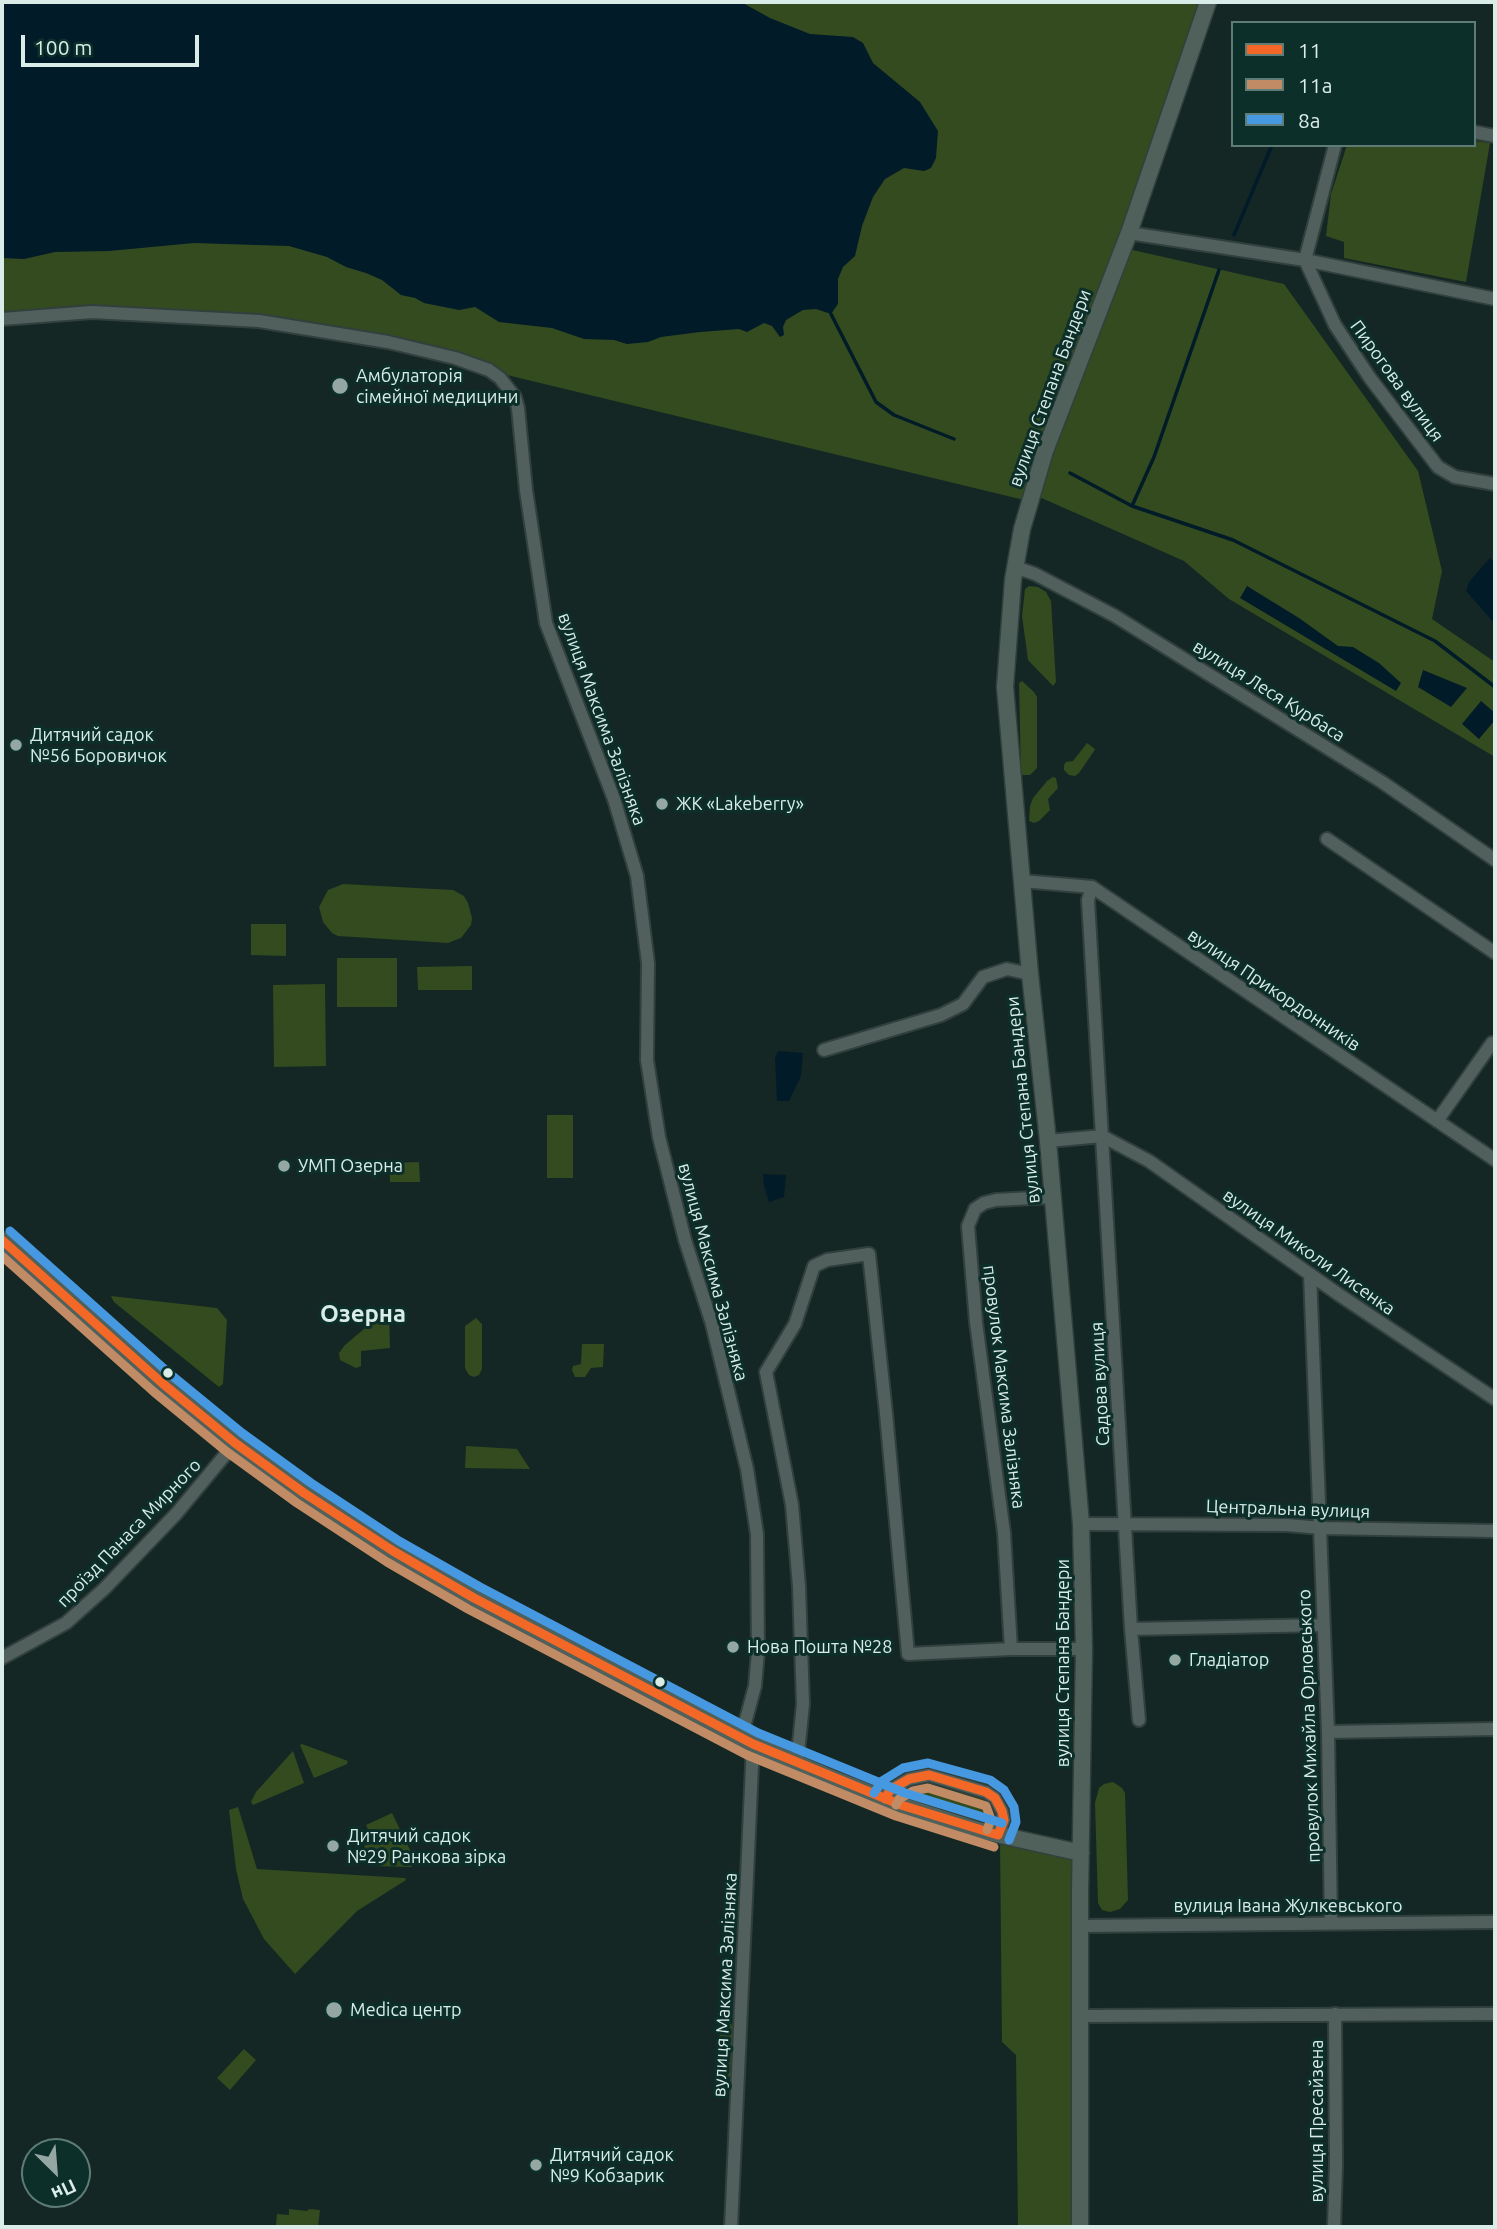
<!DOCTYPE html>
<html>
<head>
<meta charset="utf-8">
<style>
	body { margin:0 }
	#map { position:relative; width:1497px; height:2229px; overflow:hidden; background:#142724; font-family:Ubuntu,sans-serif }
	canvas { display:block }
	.frame { position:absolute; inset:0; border:4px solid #d9ece8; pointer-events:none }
	.legend { position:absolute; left:1231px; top:21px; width:245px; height:126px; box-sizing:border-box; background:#0c2f2a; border:2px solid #5e7b76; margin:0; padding:9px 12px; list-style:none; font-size:21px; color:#d9ece8 }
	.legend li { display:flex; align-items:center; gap:14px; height:35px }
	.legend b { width:35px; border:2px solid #5e7b76 }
	.north { position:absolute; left:21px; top:2138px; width:70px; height:70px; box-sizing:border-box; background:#0c2f2a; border:2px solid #5e7b76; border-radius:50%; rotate:155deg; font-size:19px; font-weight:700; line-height:28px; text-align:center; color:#d9ece8 }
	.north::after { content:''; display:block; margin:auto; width:24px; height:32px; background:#94a7a3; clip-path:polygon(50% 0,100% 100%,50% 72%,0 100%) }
	.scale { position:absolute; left:21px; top:35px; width:178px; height:32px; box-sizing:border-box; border:4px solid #d9ece8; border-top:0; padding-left:9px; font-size:21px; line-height:24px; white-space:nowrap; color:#d9ece8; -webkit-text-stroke:5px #0c2f2a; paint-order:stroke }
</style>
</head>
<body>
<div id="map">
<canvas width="1497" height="2229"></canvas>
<div class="frame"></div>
<ul class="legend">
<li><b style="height:9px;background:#f36827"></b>11</li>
<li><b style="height:9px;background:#c18c65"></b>11а</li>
<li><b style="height:9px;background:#4699e1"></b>8а</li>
</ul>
<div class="north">Пн</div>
<div class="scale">100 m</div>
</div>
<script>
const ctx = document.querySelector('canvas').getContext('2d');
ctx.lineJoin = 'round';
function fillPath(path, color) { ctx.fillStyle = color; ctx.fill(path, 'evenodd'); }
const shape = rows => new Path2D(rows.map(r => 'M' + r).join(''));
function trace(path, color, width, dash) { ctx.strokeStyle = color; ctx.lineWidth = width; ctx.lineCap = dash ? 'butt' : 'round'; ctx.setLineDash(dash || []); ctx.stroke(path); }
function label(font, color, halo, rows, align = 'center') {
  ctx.font = font + ' Ubuntu,sans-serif'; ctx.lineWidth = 6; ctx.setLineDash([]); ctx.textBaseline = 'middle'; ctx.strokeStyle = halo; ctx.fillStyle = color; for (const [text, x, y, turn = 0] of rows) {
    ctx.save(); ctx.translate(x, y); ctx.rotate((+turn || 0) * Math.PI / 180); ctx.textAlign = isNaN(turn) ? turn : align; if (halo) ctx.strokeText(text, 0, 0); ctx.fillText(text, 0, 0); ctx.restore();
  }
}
fillPath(shape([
	[2,2,1202,2,1123,231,1024,500,259,315,92,306,2,314],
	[1474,141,1490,143,1466,282,1344,258,1344,242,1326,236,1331,194,1347,145,1474,145],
	[1128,249,1284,284,1418,471,1442,571,1432,619,1495,662,1495,757,1229,599,1184,561,1037,496,1050,452],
	[1029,586,1038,587,1046,592,1051,601,1056,682,1053,686,1028,660,1022,616,1025,589],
	[1022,681,1034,692,1037,697,1037,768,1030,775,1021,775,1019,683],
	[1087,743,1095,749,1094,751,1079,773,1075,776,1069,775,1064,770,1064,765,1066,762,1073,761],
	[1053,777,1056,778,1058,788,1048,799,1050,810,1039,821,1034,823,1029,821,1030,806,1033,798,1047,781],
	[343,884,453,890,464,896,468,903,472,918,471,925,461,938,448,943,338,936,332,933,323,922,319,907,328,890],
	[251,924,286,924,286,956,251,955],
	[337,958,397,958,397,1007,337,1007],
	[472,966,472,990,418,990,417,967],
	[325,984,326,1066,274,1067,273,985],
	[547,1115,573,1115,573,1178,547,1178],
	[419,1162,420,1182,390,1182,389,1163],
	[111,1296,217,1308,227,1320,223,1384,219,1387,114,1302],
	[389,1312,390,1348,361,1351,361,1366,356,1368,340,1360,339,1353,345,1345,377,1318],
	[476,1318,482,1324,482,1369,479,1375,474,1377,469,1375,465,1368,465,1326],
	[582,1344,604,1344,603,1367,591,1368,585,1377,575,1377,572,1370,573,1366,581,1364],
	[466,1446,517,1449,530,1469,465,1468],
	[302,1744,348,1761,347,1764,314,1778,300,1745],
	[293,1751,304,1783,253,1805,251,1802,256,1792],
	[1113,1782,1122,1788,1125,1793,1128,1900,1120,1909,1110,1912,1102,1910,1098,1903,1095,1803,1099,1788,1104,1784],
	[928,1784,978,1797,987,1802,989,1811,987,1816,976,1822,925,1807,919,1802,917,1792,920,1786],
	[238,1807,257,1869,405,1878,406,1880,357,1911,295,1974,264,1939,243,1899,236,1869,229,1810],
	[392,1813,414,1858,412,1867,372,1866,364,1846,373,1841,366,1825],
	[1000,1841,1076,1858,1078,2227,1018,2227,1016,2055,1002,2042],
	[725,2021,731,2023,733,2029,730,2077,721,2077,719,2074,720,2023],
	[244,2049,256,2060,230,2090,217,2078],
	[289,2209,307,2211,309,2209,320,2210,318,2227,276,2225,277,2214,289,2215]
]), '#334b1f');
fillPath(shape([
	[2,2,741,2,770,18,810,34,853,37,863,43,873,63,920,102,938,131,936,158,931,168,924,171,904,168,885,179,873,197,862,226,855,256,843,267,838,279,838,304,831,314,816,309,803,310,786,320,783,327,784,335,780,337,772,326,764,323,747,332,739,329,700,332,661,337,648,342,627,344,614,340,584,339,552,328,499,322,475,307,459,310,424,303,415,298,401,295,382,280,366,273,346,267,327,257,289,246,194,243,109,251,55,252,24,259,2,258],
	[1490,558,1495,564,1495,624,1466,591,1469,582],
	[1247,586,1299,618,1338,646,1353,647,1379,663,1401,683,1396,691,1240,598],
	[1423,670,1467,688,1451,707,1418,687],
	[1481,701,1495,713,1495,720,1479,739,1462,724],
	[778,1051,803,1053,801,1076,789,1101,777,1101,775,1058],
	[763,1174,786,1175,784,1197,769,1202,764,1186]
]), '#021b28');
trace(shape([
	[1234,235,1272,145],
	[831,314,876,402,894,415,954,439],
	[1070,473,1132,506,1233,540,1435,641,1495,687],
	[1132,506,1154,457,1219,270]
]), '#021b28', 3.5);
const minor = shape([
	[1474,132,1495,136],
	[1129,233,1305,260,1495,299],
	[1305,260,1335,325,1370,378,1438,467,1455,477,1495,484],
	[1305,260,1335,145],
	[2,319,92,312,259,321,388,342,455,358,489,370,500,378,515,397,518,408,526,490,546,623,614,799,637,876,648,963,647,1060,659,1137,685,1240,712,1324,747,1469,757,1534,758,1652,755,1686,741,1738],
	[1015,567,1035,574,1115,616,1382,782,1495,860],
	[1327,839,1495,953],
	[1022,881,1092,887,1495,1160],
	[1092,887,1088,900,1131,1629,1139,1720],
	[824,1050,941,1015,963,1004,983,977,1007,969,1030,974],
	[1437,1121,1492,1043],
	[1102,1136,1149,1161,1338,1294,1495,1399],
	[1048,1141,1102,1136],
	[1310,1274,1328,1732,1331,1923],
	[1081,1524,1287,1525,1321,1528,1495,1531],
	[1131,1629,1323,1625],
	[1011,1649,1004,1533,976,1322,968,1226,975,1209,984,1203,996,1200,1052,1197],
	[2,1658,66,1623,104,1589,176,1514,235,1443],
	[1328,1732,1495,1729],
	[797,1763,803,1704,799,1586,792,1505,766,1372,795,1324,814,1266,827,1260,869,1254,886,1413,908,1654,1011,1649,1084,1649],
	[885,1799,890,1790,909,1779,929,1775,986,1792,995,1798,1002,1811,1004,1820,998,1835],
	[1080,1926,1495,1922],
	[1080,2016,1495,2014],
	[731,2227,753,1744],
	[1334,2227,1336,2165,1335,2014]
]);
const major = shape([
	[2,1240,162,1383,235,1443,304,1493,393,1551,474,1598,753,1744,837,1780,901,1805,978,1830,1081,1853],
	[1080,2227,1080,1893,1084,1649,1081,1524,1048,1141,1030,974,1005,687,1013,580,1022,529,1045,451,1129,233,1208,2]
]);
trace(minor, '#32403d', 16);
trace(major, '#32403d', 19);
trace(minor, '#51605d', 12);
trace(major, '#50615b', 16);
trace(shape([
	[2,1240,162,1383,235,1443,304,1493,393,1551,474,1598,753,1744,901,1805,998,1835],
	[885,1799,890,1790,909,1779,929,1775,986,1792,995,1798,1002,1811,1004,1820,998,1835]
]), '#f36827', 9);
trace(shape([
	[2,1256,154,1392,227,1452,297,1503,387,1562,468,1609,747,1755,896,1816,994,1847],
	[896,1805,899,1799,913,1791,928,1788,986,1806,991,1819,987,1830]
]), '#c18c65', 9);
trace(shape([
	[10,1231,170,1374,242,1433,311,1483,399,1541,480,1587,758,1733,905,1793,1002,1823],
	[874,1793,882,1781,903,1768,928,1763,990,1780,1004,1790,1014,1807,1016,1822,1009,1840]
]), '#4699e1', 9);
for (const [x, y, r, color] of [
	[340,386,9,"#94a7a3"],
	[16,745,7,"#94a7a3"],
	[662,804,7,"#94a7a3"],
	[284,1166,7,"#94a7a3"],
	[168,1373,6,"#d9ece8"],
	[733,1647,7,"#94a7a3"],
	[1175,1660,7,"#94a7a3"],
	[660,1682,6,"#d9ece8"],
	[333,1846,7,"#94a7a3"],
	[334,2010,9,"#94a7a3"],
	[536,2165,7,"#94a7a3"]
]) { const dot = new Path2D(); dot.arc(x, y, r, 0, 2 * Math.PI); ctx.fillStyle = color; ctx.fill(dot); trace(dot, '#0c2f2a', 2.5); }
label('18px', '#d9ece8', '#0c2f2a', [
	["Амбулаторія",356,376],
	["сімейної медицини",356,397],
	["Дитячий садок",30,735],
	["№56 Боровичок",30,756],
	["ЖК «Lakeberry»",676,804],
	["УМП Озерна",298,1166],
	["Нова Пошта №28",747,1647],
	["Гладіатор",1189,1660],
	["Дитячий садок",347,1836],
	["№29 Ранкова зірка",347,1857],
	["Medica центр",350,2010],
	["Дитячий садок",550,2155],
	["№9 Кобзарик",550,2176]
], 'left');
label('18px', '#d9ece8', '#0c2f2a', [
	["Пирогова вулиця",1397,381,54],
	["вулиця Степана Бандери",1050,388,-70],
	["вулиця Леся Курбаса",1269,691,32],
	["вулиця Максима Залізняка",602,719,70],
	["вулиця Прикордонників",1274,990,34],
	["вулиця Степана Бандери",1023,1100,-96],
	["вулиця Миколи Лисенка",1309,1252,35],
	["вулиця Максима Залізняка",713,1272,75],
	["Садова вулиця",1100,1384,-93],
	["провулок Максима Залізняка",1004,1387,83],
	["Центральна вулиця",1288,1509,2],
	["проїзд Панаса Мирного",129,1533,-46],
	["вулиця Степана Бандери",1063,1663,-90],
	["провулок Михайла Орловського",1309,1726,-92],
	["вулиця Івана Жулкевського",1288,1906],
	["вулиця Максима Залізняка",725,1985,-87],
	["вулиця Пресайзена",1317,2121,-90]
]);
label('bold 24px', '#d9ece8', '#0c2f2a', [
	["Озерна",363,1314]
]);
</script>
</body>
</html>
